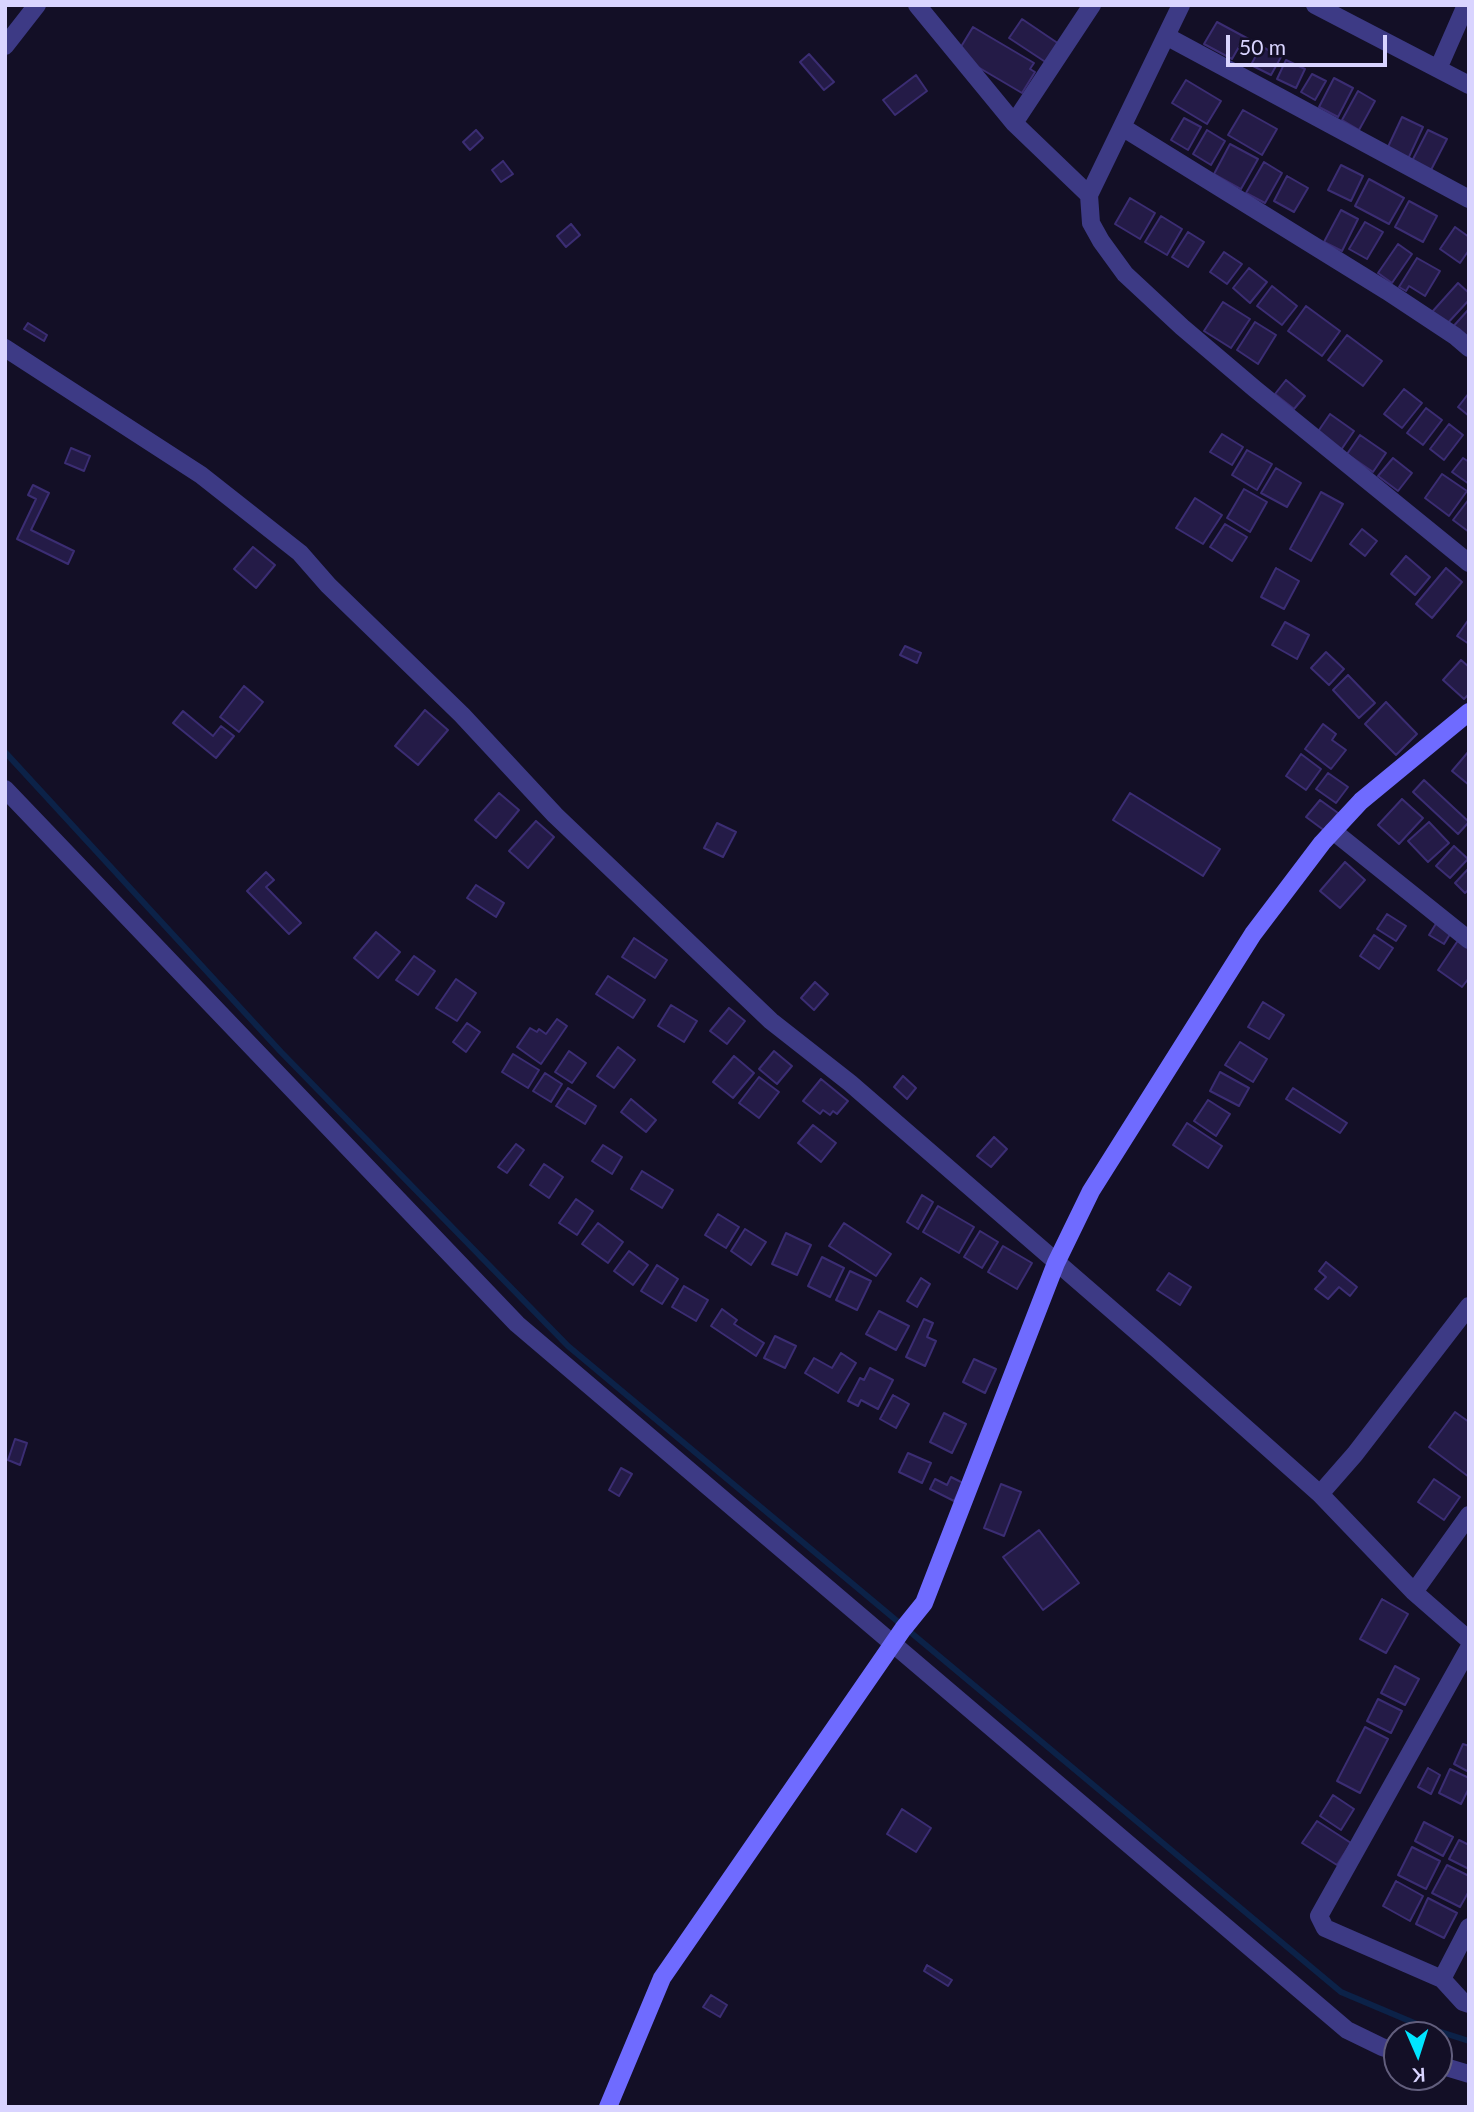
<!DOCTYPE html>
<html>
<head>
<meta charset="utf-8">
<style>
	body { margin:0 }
	#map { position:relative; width:1474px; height:2112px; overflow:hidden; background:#130f26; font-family:Lato,sans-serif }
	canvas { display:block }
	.frame { position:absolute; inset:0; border:7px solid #d9d4ff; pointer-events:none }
	.north { position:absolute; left:1383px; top:2021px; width:70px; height:70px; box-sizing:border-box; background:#130f26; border:2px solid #625e7d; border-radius:50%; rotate:177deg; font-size:19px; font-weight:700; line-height:28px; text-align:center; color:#d9d4ff }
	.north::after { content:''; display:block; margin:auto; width:24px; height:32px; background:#00e5ff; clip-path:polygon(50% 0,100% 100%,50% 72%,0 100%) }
	.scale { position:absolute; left:1226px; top:35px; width:161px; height:32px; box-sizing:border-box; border:4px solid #d9d4ff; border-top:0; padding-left:9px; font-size:21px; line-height:24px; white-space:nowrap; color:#d9d4ff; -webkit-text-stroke:5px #130f26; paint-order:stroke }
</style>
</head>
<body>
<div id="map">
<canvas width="1474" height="2112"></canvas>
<div class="frame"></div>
<div class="north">K</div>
<div class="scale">50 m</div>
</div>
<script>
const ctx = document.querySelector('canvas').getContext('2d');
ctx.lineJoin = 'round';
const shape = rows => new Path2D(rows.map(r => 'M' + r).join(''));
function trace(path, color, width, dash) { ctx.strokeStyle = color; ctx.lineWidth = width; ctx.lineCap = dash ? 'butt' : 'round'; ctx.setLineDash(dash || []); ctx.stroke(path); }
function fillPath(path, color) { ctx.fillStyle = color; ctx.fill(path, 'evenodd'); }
trace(shape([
	[5,752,281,1052,568,1346,1341,1992,1419,2025,1469,2041]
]), '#0c2248', 6);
const building = shape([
	[1022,19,1062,46,1050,65,1009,38,1022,19],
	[1217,22,1256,43,1251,51,1240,45,1232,59,1204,44,1217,22],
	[973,27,1034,63,1030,69,1035,72,1022,93,966,60,959,50,973,27],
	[1261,46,1281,57,1271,75,1251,65,1261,46],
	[809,54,834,82,824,90,800,62,809,54],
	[1286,60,1305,69,1296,88,1277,79,1286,60],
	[1312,74,1326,81,1315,100,1301,92,1312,74],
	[916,75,927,91,895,115,883,100,916,75],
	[1334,78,1353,88,1338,117,1319,107,1334,78],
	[1186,80,1221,101,1207,124,1172,103,1186,80],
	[1358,91,1375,101,1359,130,1342,120,1358,91],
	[1243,110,1277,129,1262,155,1228,135,1243,110],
	[1402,117,1423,127,1408,159,1387,149,1402,117],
	[1184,118,1201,127,1188,150,1171,140,1184,118],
	[476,130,483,138,470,150,463,142,476,130],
	[1207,130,1225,141,1211,165,1193,154,1207,130],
	[1428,130,1447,139,1431,170,1412,161,1428,130],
	[1230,144,1258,159,1241,189,1214,174,1230,144],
	[503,161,513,174,501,182,492,170,503,161],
	[1264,162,1282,173,1265,203,1246,193,1264,162],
	[1341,165,1363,176,1351,201,1328,190,1341,165],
	[1287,176,1308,188,1294,212,1274,201,1287,176],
	[1369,179,1404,198,1389,224,1355,206,1369,179],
	[1130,198,1155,213,1140,239,1115,224,1130,198],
	[1409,201,1437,216,1423,242,1395,227,1409,201],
	[1341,210,1358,219,1342,251,1324,242,1341,210],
	[1161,216,1182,229,1167,255,1145,242,1161,216],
	[1365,222,1383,232,1367,259,1349,249,1365,222],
	[571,224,580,235,566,247,557,236,571,224],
	[1455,227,1469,237,1469,250,1460,263,1440,249,1455,227],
	[1188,232,1204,242,1188,267,1172,257,1188,232],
	[1398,244,1412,254,1392,283,1378,273,1398,244],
	[1224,252,1242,264,1227,284,1210,272,1224,252],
	[1417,258,1440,271,1425,296,1409,286,1406,291,1399,287,1417,258],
	[1249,268,1267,282,1250,303,1233,288,1249,268],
	[1458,283,1469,293,1469,300,1446,325,1432,312,1458,283],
	[1272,286,1297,306,1282,325,1257,306,1272,286],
	[1223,302,1250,319,1231,348,1204,331,1223,302],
	[1306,306,1340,331,1322,356,1288,331,1306,306],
	[1468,310,1469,311,1469,346,1450,330,1468,310],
	[1255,322,1276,335,1258,364,1237,350,1255,322],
	[28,323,47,335,44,341,24,329,28,323],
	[1347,335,1382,361,1363,386,1328,360,1347,335],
	[1286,380,1305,396,1294,409,1275,394,1286,380],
	[1404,389,1422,403,1402,428,1384,414,1404,389],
	[1469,393,1469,416,1458,407,1469,393],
	[1426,408,1442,420,1423,445,1407,433,1426,408],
	[1330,414,1354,431,1341,450,1317,433,1330,414],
	[1449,424,1463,435,1444,460,1430,449,1449,424],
	[1222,434,1243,447,1232,465,1210,452,1222,434],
	[1360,435,1386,453,1373,472,1347,454,1360,435],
	[71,448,90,456,84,471,65,463,71,448],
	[1247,450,1272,464,1257,490,1232,475,1247,450],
	[1393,458,1412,473,1398,491,1378,476,1393,458],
	[1463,458,1469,462,1469,484,1452,472,1463,458],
	[1276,468,1301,483,1287,507,1261,493,1276,468],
	[1442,474,1467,491,1449,516,1425,498,1442,474],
	[33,485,49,493,31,530,74,551,68,564,17,539,36,499,28,495,33,485],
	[1244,489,1267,502,1250,532,1227,518,1244,489],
	[1321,492,1343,504,1311,561,1290,549,1321,492],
	[1195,498,1222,515,1203,544,1176,528,1195,498],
	[1469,499,1469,532,1453,520,1469,499],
	[1225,524,1247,537,1232,561,1210,547,1225,524],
	[1362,529,1377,541,1365,556,1350,544,1362,529],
	[253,547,275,565,256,588,234,569,253,547],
	[1406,556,1430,577,1415,595,1391,574,1406,556],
	[1276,568,1299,581,1284,609,1261,597,1276,568],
	[1446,568,1462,582,1432,618,1416,604,1446,568],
	[1469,619,1469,644,1457,636,1469,619],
	[1285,622,1309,635,1297,659,1272,645,1285,622],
	[905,646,921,653,917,663,900,655,905,646],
	[1326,652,1344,669,1329,685,1311,668,1326,652],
	[1461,660,1469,667,1469,694,1464,699,1443,680,1461,660],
	[1348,675,1375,703,1359,718,1333,690,1348,675],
	[244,686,263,702,239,732,220,717,244,686],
	[1386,702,1417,734,1396,755,1365,724,1386,702],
	[425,710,448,730,418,765,395,746,425,710],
	[183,711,213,736,221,726,234,736,216,758,173,723,183,711],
	[1323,724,1336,734,1332,740,1346,750,1331,769,1305,749,1323,724],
	[1469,751,1469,785,1452,771,1469,751],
	[1301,754,1321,769,1306,790,1286,776,1301,754],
	[1328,773,1348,787,1336,803,1316,789,1328,773],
	[1424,780,1469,822,1458,834,1413,792,1424,780],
	[499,793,519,810,496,838,475,820,499,793],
	[1130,793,1220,849,1203,876,1113,820,1130,793],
	[1402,799,1423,818,1399,844,1378,825,1402,799],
	[1320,800,1338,813,1325,831,1306,817,1320,800],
	[536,821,554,837,528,868,509,851,536,821],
	[1429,822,1449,843,1428,862,1408,841,1429,822],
	[717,823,736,832,723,857,704,848,717,823],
	[1454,846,1468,859,1450,878,1436,866,1454,846],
	[1345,862,1365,880,1340,908,1320,891,1345,862],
	[1469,868,1469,889,1465,893,1455,883,1469,868],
	[266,872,274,880,266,887,301,923,289,934,247,891,266,872],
	[476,885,504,903,496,917,467,898,476,885],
	[1387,914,1406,926,1396,941,1377,929,1387,914],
	[1437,922,1452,931,1444,944,1429,935,1437,922],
	[376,932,400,952,378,978,354,958,376,932],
	[1374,935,1393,948,1379,969,1360,956,1374,935],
	[634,938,667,960,655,978,622,957,634,938],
	[1459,939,1469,946,1469,978,1462,987,1438,970,1459,939],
	[414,956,435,971,418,995,396,980,414,956],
	[608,976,645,1000,633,1018,596,994,608,976],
	[456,979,476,993,457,1021,436,1008,456,979],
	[815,982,828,994,814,1010,801,998,815,982],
	[1263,1002,1284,1015,1269,1039,1248,1027,1263,1002],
	[671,1005,697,1021,684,1042,658,1026,671,1005],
	[729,1008,745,1021,727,1044,710,1031,729,1008],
	[557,1019,567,1026,541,1064,517,1047,530,1028,537,1032,539,1029,546,1034,557,1019],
	[467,1023,480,1032,466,1052,453,1042,467,1023],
	[1240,1042,1267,1059,1253,1082,1225,1065,1240,1042],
	[618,1047,635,1060,614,1088,597,1076,618,1047],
	[569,1051,586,1063,572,1083,555,1072,569,1051],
	[774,1051,792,1066,777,1084,759,1069,774,1051],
	[513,1054,539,1070,528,1088,502,1072,513,1054],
	[734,1056,754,1073,733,1098,713,1082,734,1056],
	[1220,1072,1249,1088,1239,1106,1210,1091,1220,1072],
	[545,1073,562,1084,551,1102,533,1091,545,1073],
	[903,1076,916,1088,907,1099,894,1087,903,1076],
	[759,1077,779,1092,759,1118,739,1103,759,1077],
	[821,1079,848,1101,837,1114,833,1111,830,1115,823,1110,820,1114,803,1101,821,1079],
	[568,1088,596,1106,585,1124,556,1106,568,1088],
	[1293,1088,1347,1123,1340,1133,1286,1099,1293,1088],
	[631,1099,656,1120,646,1132,621,1112,631,1099],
	[1208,1100,1230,1114,1216,1136,1194,1121,1208,1100],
	[1187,1123,1222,1146,1208,1168,1173,1145,1187,1123],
	[813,1125,836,1143,821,1162,798,1143,813,1125],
	[994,1137,1007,1149,991,1167,977,1156,994,1137],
	[516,1144,524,1150,507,1173,498,1167,516,1144],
	[603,1145,622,1157,612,1174,592,1161,603,1145],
	[544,1164,563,1177,549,1198,530,1185,544,1164],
	[642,1171,673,1190,662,1208,631,1189,642,1171],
	[922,1195,933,1202,918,1229,907,1222,922,1195],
	[576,1199,593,1211,577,1235,559,1223,576,1199],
	[938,1206,974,1227,959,1253,923,1232,938,1206],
	[718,1214,739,1227,726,1248,705,1235,718,1214],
	[598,1223,623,1242,608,1263,582,1244,598,1223],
	[844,1223,891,1254,876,1276,829,1246,844,1223],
	[745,1229,766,1242,751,1265,731,1251,745,1229],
	[980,1231,998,1242,982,1268,964,1257,980,1231],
	[786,1233,811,1245,797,1275,772,1264,786,1233],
	[1003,1246,1032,1263,1017,1289,988,1272,1003,1246],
	[629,1251,648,1265,633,1285,614,1271,629,1251],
	[822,1257,844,1268,830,1297,808,1286,822,1257],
	[1326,1262,1357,1287,1350,1296,1339,1287,1328,1299,1315,1289,1326,1277,1319,1271,1326,1262],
	[657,1265,678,1279,662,1304,641,1291,657,1265],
	[850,1271,871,1281,857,1310,836,1300,850,1271],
	[1169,1273,1191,1287,1180,1305,1157,1290,1169,1273],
	[921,1278,930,1284,917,1307,907,1301,921,1278],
	[684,1286,708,1300,696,1321,672,1307,684,1286],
	[722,1309,737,1320,734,1324,764,1343,756,1356,711,1326,722,1309],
	[879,1311,909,1326,896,1350,866,1334,879,1311],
	[924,1319,933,1323,927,1337,936,1341,925,1366,906,1357,924,1319],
	[775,1336,796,1346,785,1368,764,1358,775,1336],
	[841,1353,856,1363,838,1393,805,1373,814,1358,832,1368,841,1353],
	[974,1359,996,1369,985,1393,963,1382,974,1359],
	[870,1368,893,1380,878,1409,861,1400,858,1406,848,1401,860,1378,864,1380,870,1368],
	[893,1395,909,1404,896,1428,880,1419,893,1395],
	[1455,1412,1469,1422,1469,1477,1429,1447,1455,1412],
	[944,1413,966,1424,952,1453,930,1442,944,1413],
	[15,1439,27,1443,20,1465,8,1460,15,1439],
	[908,1453,931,1463,922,1483,899,1472,908,1453],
	[621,1468,632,1474,619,1496,609,1490,621,1468],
	[951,1477,963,1483,954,1501,930,1489,935,1479,947,1485,951,1477],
	[1434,1479,1460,1497,1444,1520,1418,1502,1434,1479],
	[1001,1484,1021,1492,1004,1536,984,1528,1001,1484],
	[1039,1530,1079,1583,1043,1610,1003,1557,1039,1530],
	[1382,1599,1408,1614,1386,1653,1360,1639,1382,1599],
	[1395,1666,1419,1679,1405,1705,1381,1693,1395,1666],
	[1378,1699,1402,1711,1391,1733,1367,1721,1378,1699],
	[1365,1727,1388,1739,1360,1793,1337,1781,1365,1727],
	[1463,1744,1469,1746,1469,1772,1454,1764,1463,1744],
	[1428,1768,1440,1775,1431,1794,1418,1787,1428,1768],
	[1450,1769,1469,1778,1469,1788,1461,1804,1439,1793,1450,1769],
	[1333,1795,1354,1809,1341,1830,1320,1816,1333,1795],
	[902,1809,931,1828,916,1852,887,1834,902,1809],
	[1317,1821,1351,1843,1337,1865,1302,1843,1317,1821],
	[1424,1822,1453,1837,1443,1856,1415,1841,1424,1822],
	[1459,1840,1469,1845,1469,1869,1449,1859,1459,1840],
	[1412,1847,1440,1861,1426,1889,1398,1875,1412,1847],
	[1447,1865,1469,1876,1469,1891,1460,1907,1432,1893,1447,1865],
	[1396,1881,1423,1896,1410,1921,1383,1906,1396,1881],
	[1428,1898,1457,1913,1444,1938,1416,1924,1428,1898],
	[927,1965,952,1980,948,1986,924,1971,927,1965],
	[711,1995,727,2005,720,2017,703,2007,711,1995]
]);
fillPath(building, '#241b47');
trace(building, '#3b2d73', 2);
trace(shape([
	[917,5,1014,123,1089,195],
	[1181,5,1089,195,1091,223,1101,241,1125,274,1182,327,1255,389,1469,563],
	[1315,5,1469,85],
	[1166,36,1469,199],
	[5,46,37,5],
	[1438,69,1466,5],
	[1014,123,1092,5],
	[1122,127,1387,291,1455,336,1469,348],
	[5,348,201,475,300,553,328,585,462,715,555,815,771,1021,850,1083,1158,1350,1320,1494,1414,1592,1469,1640],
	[5,789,517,1324,1347,2030,1382,2047,1397,2052],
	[1333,831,1469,940],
	[1320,1494,1355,1454,1469,1306],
	[1414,1592,1469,1515],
	[1469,1648,1319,1916,1325,1928,1442,1979,1463,2002,1469,2004],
	[1442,1979,1469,1927],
	[1439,2065,1469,2074]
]), '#3d3a85', 18);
trace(shape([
	[608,2107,662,1978,903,1629,924,1603,1056,1263,1091,1191,1253,934,1322,843,1361,801,1469,712]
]), '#6f6bff', 18);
</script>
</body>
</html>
